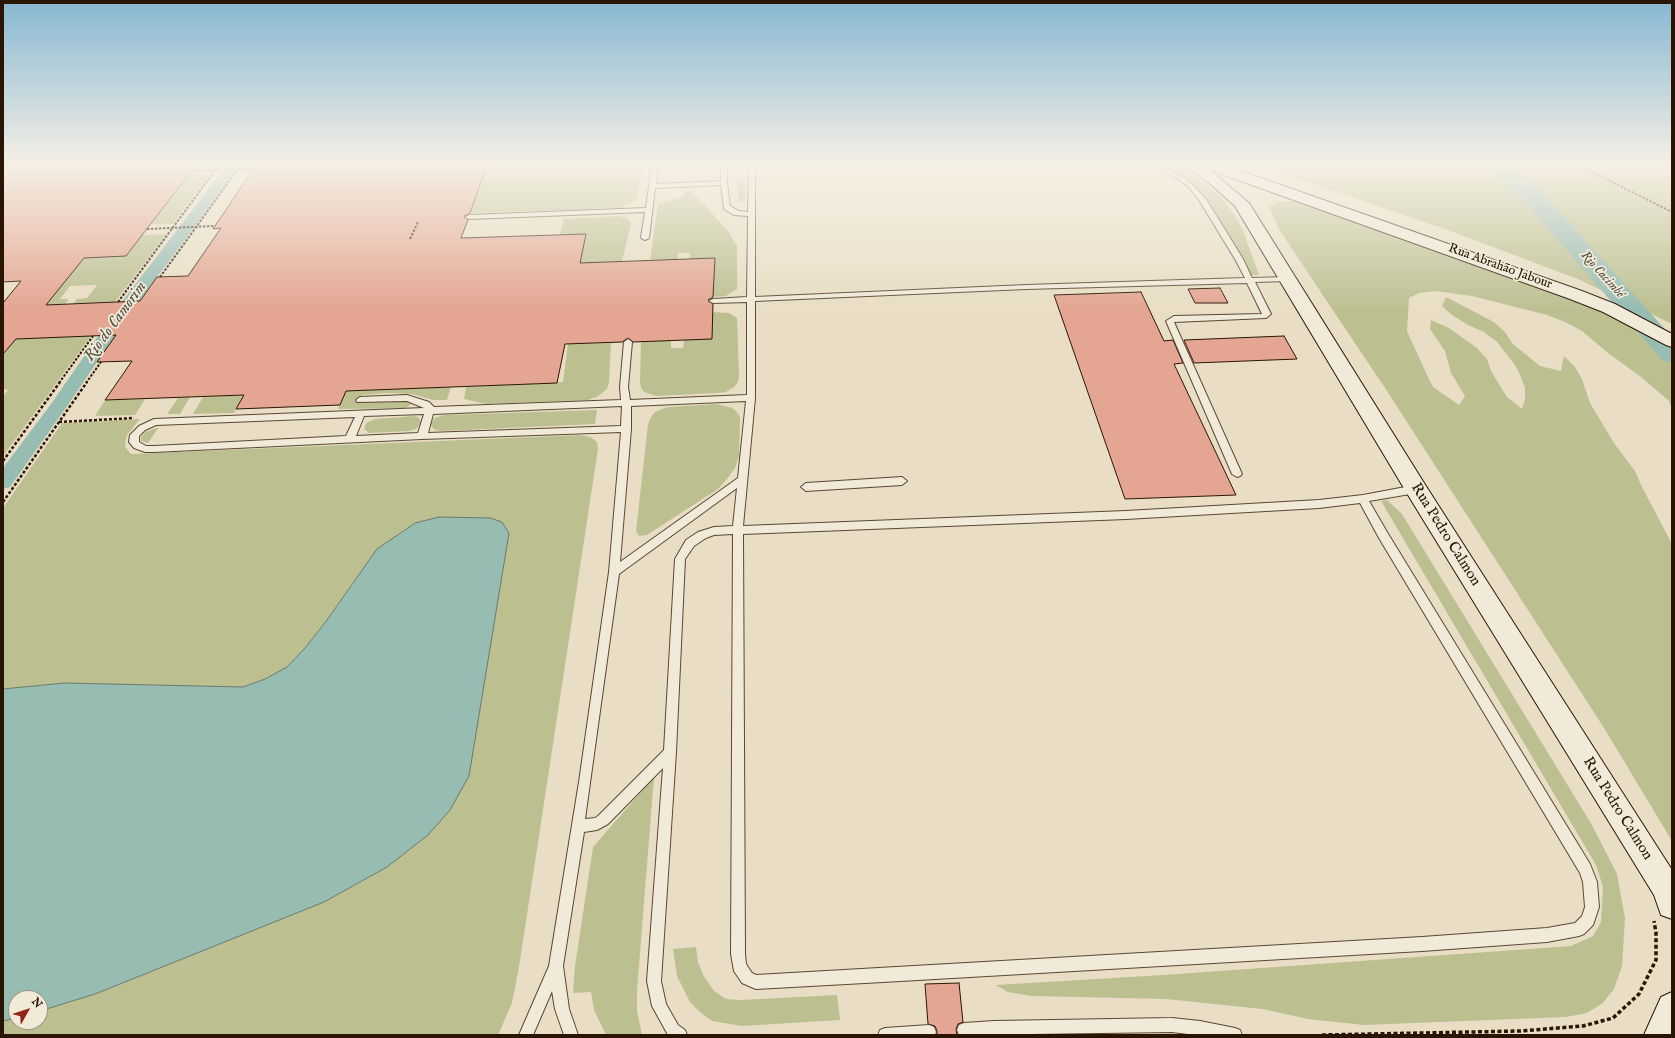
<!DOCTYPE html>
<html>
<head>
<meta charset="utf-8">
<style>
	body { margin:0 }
	#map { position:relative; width:1675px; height:1038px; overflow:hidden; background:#e9dec5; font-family:"IM FELL English",serif }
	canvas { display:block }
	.frame { position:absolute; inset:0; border:4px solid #2a1504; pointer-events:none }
	.north { position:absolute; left:8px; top:990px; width:40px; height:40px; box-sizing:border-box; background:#f1ead9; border:1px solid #a19584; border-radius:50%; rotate:51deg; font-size:11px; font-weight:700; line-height:16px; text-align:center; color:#2a1504 }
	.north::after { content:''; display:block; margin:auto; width:14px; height:18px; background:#8f2418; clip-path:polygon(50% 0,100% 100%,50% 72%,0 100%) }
</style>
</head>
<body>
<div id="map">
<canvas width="1675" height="1038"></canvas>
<div class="frame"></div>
<div class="north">N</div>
</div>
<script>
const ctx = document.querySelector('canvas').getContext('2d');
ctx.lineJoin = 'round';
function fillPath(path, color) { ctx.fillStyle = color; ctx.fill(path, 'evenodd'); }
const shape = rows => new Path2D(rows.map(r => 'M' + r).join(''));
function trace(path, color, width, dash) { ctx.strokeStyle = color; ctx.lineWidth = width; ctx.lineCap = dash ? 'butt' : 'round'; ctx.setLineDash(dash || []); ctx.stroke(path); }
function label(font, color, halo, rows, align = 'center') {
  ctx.font = font + ' "IM FELL English",serif'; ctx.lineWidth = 3.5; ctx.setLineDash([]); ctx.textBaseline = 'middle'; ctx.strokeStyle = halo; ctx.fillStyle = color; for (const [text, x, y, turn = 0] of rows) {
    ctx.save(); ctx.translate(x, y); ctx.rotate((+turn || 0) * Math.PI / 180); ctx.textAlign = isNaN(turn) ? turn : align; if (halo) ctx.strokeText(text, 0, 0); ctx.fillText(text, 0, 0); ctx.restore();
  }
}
fillPath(shape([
	[487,165,644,165,637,198,633,202,619,208,470,213],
	[1163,165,1176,165,1190,173,1207,185,1221,197,1232,211,1242,228,1259,275,1251,275,1208,199,1194,185],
	[1257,165,1672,165,1672,324,1578,279,1445,229],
	[190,173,211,173,173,224,151,224],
	[738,181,745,181,745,202,738,202],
	[691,190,728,231,737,246,737,289,726,296,713,297,715,258,689,259,690,253,678,253,678,259,650,260,658,204,685,196,684,192],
	[1279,201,1297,201,1545,289,1592,308,1672,348,1672,409,1669,401,1641,377,1608,353,1582,331,1565,322,1547,315,1472,296,1435,291,1419,293,1409,298,1407,331,1427,375,1433,387,1459,405,1465,396,1451,373,1445,351,1430,329,1431,320,1449,328,1477,348,1487,359,1491,371,1507,397,1522,409,1525,399,1525,388,1521,377,1515,365,1497,342,1484,332,1468,325,1452,315,1442,306,1446,297,1494,322,1505,332,1513,344,1540,366,1561,371,1564,356,1575,367,1582,379,1590,403,1614,443,1635,471,1641,485,1672,544,1672,841,1604,728,1387,391,1280,231,1269,207],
	[618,216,627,218,631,224,622,261,580,263,586,234,560,235,564,219],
	[167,234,115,302,73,304,77,299,87,298,97,285,70,286,60,299,69,299,65,304,46,305,84,258,126,256,142,235],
	[713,312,729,313,737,318,739,376,738,382,734,387,726,392,718,393,656,396,644,392,641,388,640,383,641,341,671,340,671,348,683,348,684,340],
	[91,336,3,456,3,396,8,390,3,389,3,354,16,339],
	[611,343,609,382,607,389,597,397,588,400,486,404,464,399,466,387,563,382,568,344],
	[451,387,447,400,433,400,412,394,389,393,362,395,359,402,410,402,410,405,406,408,338,409,346,391],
	[244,395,234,413,193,414,203,397],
	[190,397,180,414,167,414,178,398],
	[145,399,135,415,95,416,105,400],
	[717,404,732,408,737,412,740,417,739,456,735,468,727,479,718,489,647,535,639,536,636,531,648,424,651,417,655,412,668,407],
	[597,410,595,424,441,431,435,430,430,425,431,422,435,418,444,415],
	[415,416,419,418,421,423,416,429,410,431,369,433,364,429,366,423,375,419],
	[140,419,127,435,125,443,126,448,131,454,581,435,590,437,597,442,598,449,519,967,512,1003,498,1035,3,1035,3,1021,16,1018,16,1022,40,1022,40,1011,95,994,324,902,387,867,439,517,415,523,398,534,354,581,327,620,305,648,287,667,265,679,243,687,65,683,3,689,3,508,62,423],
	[159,427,148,443,141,441,141,437,145,432],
	[1387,500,1402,514,1592,825,1617,874,1625,918,1622,966,1614,989,1603,1003,1587,1013,1566,1017,1364,1025,1308,1019,1262,1009,1166,999,1031,996,1008,992,996,985,1163,975,1571,946,1593,936,1601,922,1603,887,1596,865,1381,501],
	[654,777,637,991,637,1011,642,1035,606,1035,594,1010,591,992,573,993,575,966,593,847],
	[696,947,698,962,703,975,714,991,726,999,741,1000,837,995,840,1020,742,1026,712,1021,700,1012,690,1002,677,976,673,949]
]), '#bcc091');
const water = shape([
	[439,517,490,518,502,522,509,533,469,776,450,810,428,835,387,867,324,902,95,994,40,1011,40,998,16,998,16,1018,3,1021,3,689,65,683,243,687,265,679,287,667,305,648,327,620,377,549,415,523,439,517]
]);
fillPath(water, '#97bcb2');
trace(water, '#6b796c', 1);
fillPath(shape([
	[227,165,241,165,136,305,63,412,10,487,3,489,3,468,51,404,124,299,227,165]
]), '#97bcb2');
fillPath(shape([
	[1486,165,1511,165,1534,184,1672,337,1672,363,1662,360,1518,194,1489,170,1486,165]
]), '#97bcb2');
const building = shape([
	[3,165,196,165,126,256,84,258,46,305,140,301,157,277,188,276,221,228,213,229,256,165,487,165,470,213,464,216,468,220,461,238,586,234,580,263,715,258,713,297,708,300,713,304,712,339,633,342,628,338,622,342,565,344,557,383,346,391,340,405,236,409,244,395,105,400,132,361,97,362,116,335,16,339,3,354,3,303,21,281,3,282,3,165],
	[1220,288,1228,303,1195,303,1188,289,1220,288],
	[1141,292,1164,341,1173,340,1183,363,1174,364,1236,495,1125,499,1054,295,1141,292],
	[1284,336,1297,359,1194,363,1184,340,1284,336],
	[959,983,963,1022,958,1024,956,1029,957,1035,937,1035,937,1031,935,1026,928,1024,925,984,959,983]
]);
fillPath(building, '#e4a693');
trace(building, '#2a1504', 1);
const lane = shape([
	[652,165,658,165,656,184,721,181,721,165,727,165,727,183,730,206,739,211,748,212,749,165,755,165,755,297,1026,285,1245,278,1235,259,1199,200,1189,187,1177,178,1153,165,1161,165,1181,176,1193,185,1206,199,1243,259,1252,278,1288,277,1292,279,1288,281,1255,282,1271,314,1266,318,1174,322,1242,474,1240,476,1237,477,1232,474,1166,321,1174,316,1262,314,1247,283,1026,289,755,301,755,398,743,526,1126,511,1319,500,1363,495,1416,485,1419,486,1421,489,1416,493,1369,501,1387,532,1590,864,1597,882,1599,907,1593,925,1584,934,1579,936,1547,942,1422,951,883,982,756,989,751,987,742,983,734,971,731,954,733,534,714,535,706,538,694,546,685,559,676,752,661,981,666,1004,678,1025,685,1030,687,1035,668,1035,652,1006,647,981,663,768,608,824,597,830,584,832,563,966,569,1009,578,1035,564,1035,555,1009,552,991,533,1035,519,1035,549,966,579,782,609,572,621,432,422,439,154,452,145,452,134,448,129,442,130,435,139,426,154,419,424,408,407,401,357,402,356,400,360,397,407,395,429,402,434,407,621,400,620,387,624,342,628,339,632,342,628,387,630,400,747,395,747,302,713,303,709,301,713,299,747,297,748,216,734,215,724,209,721,185,655,188,649,238,645,240,641,238,645,212,469,219,465,217,469,215,646,208,652,165],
	[746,401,738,478,620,562,631,429,631,406,746,401],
	[622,406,621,426,428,433,433,414,622,406],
	[424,414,418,433,356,436,364,416,424,414],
	[355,417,346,436,154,446,146,446,139,442,139,436,145,430,156,425,355,417],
	[737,488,733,526,714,527,698,532,686,540,675,559,664,750,598,816,595,818,585,819,619,574,737,488],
	[1360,503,1379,538,1580,873,1583,882,1585,907,1582,916,1575,923,1547,928,1422,937,756,975,752,973,746,964,745,954,743,534,1126,519,1319,508,1360,503],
	[902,477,907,481,902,485,806,491,801,487,806,483,902,477],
	[1172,1018,1200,1021,1235,1028,1240,1030,1242,1035,1196,1035,1172,1032,959,1035,957,1030,959,1025,964,1023,994,1021,1172,1018],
	[929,1025,934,1027,936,1032,935,1035,878,1035,880,1030,885,1028,929,1025]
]);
const secondary = shape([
	[1185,165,1224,165,1582,291,1615,304,1672,334,1672,347,1666,345,1603,312,1570,299,1210,170,1249,203,1424,483,1672,870,1672,919,1661,915,1654,895,1408,495,1235,206,1207,181,1187,168,1185,165],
	[1672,992,1672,1035,1644,1035,1661,997,1672,992]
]);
trace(lane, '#5a4734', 2);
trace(secondary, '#2a1504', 2);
trace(shape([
	[1578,165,1672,212],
	[410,239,418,222],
	[160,277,241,165],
	[118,302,219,165],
	[59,383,93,336],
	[86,383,101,362]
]), '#2a1504', 2, [2.5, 1.5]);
trace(shape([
	[59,422,134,418],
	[3,461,60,382],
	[3,502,87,382]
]), '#2a1504', 2.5, [3, 2]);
trace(shape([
	[1322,1035,1520,1031,1583,1026,1613,1018,1639,994,1656,960,1656,933,1654,921]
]), '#2a1504', 3.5, [4, 2.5]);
fillPath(lane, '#f1ead9');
fillPath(secondary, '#f1ead9');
trace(shape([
	[192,171,254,169],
	[147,229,215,226]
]), '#2a1504', 2, [2.5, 1.5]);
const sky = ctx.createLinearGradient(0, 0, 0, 310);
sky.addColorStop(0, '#87b7d2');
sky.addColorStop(0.53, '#f5f0e5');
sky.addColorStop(1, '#f5f0e500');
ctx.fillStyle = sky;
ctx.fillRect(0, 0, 1675, 310);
label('13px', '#2a1504', '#f1ead9', [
	["Rua Abrahão Jabour",1500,267,20]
]);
label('italic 13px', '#504f41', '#f1ead9', [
	["Rio Cacimbé",1602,275,48]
]);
label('15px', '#2a1504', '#f1ead9', [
	["Rua Pedro Calmon",1445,535,58],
	["Rua Pedro Calmon",1617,809,58]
]);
label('italic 16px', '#504f41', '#f1ead9', [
	["Rio do Camorim",116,322,-54]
]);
</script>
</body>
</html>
